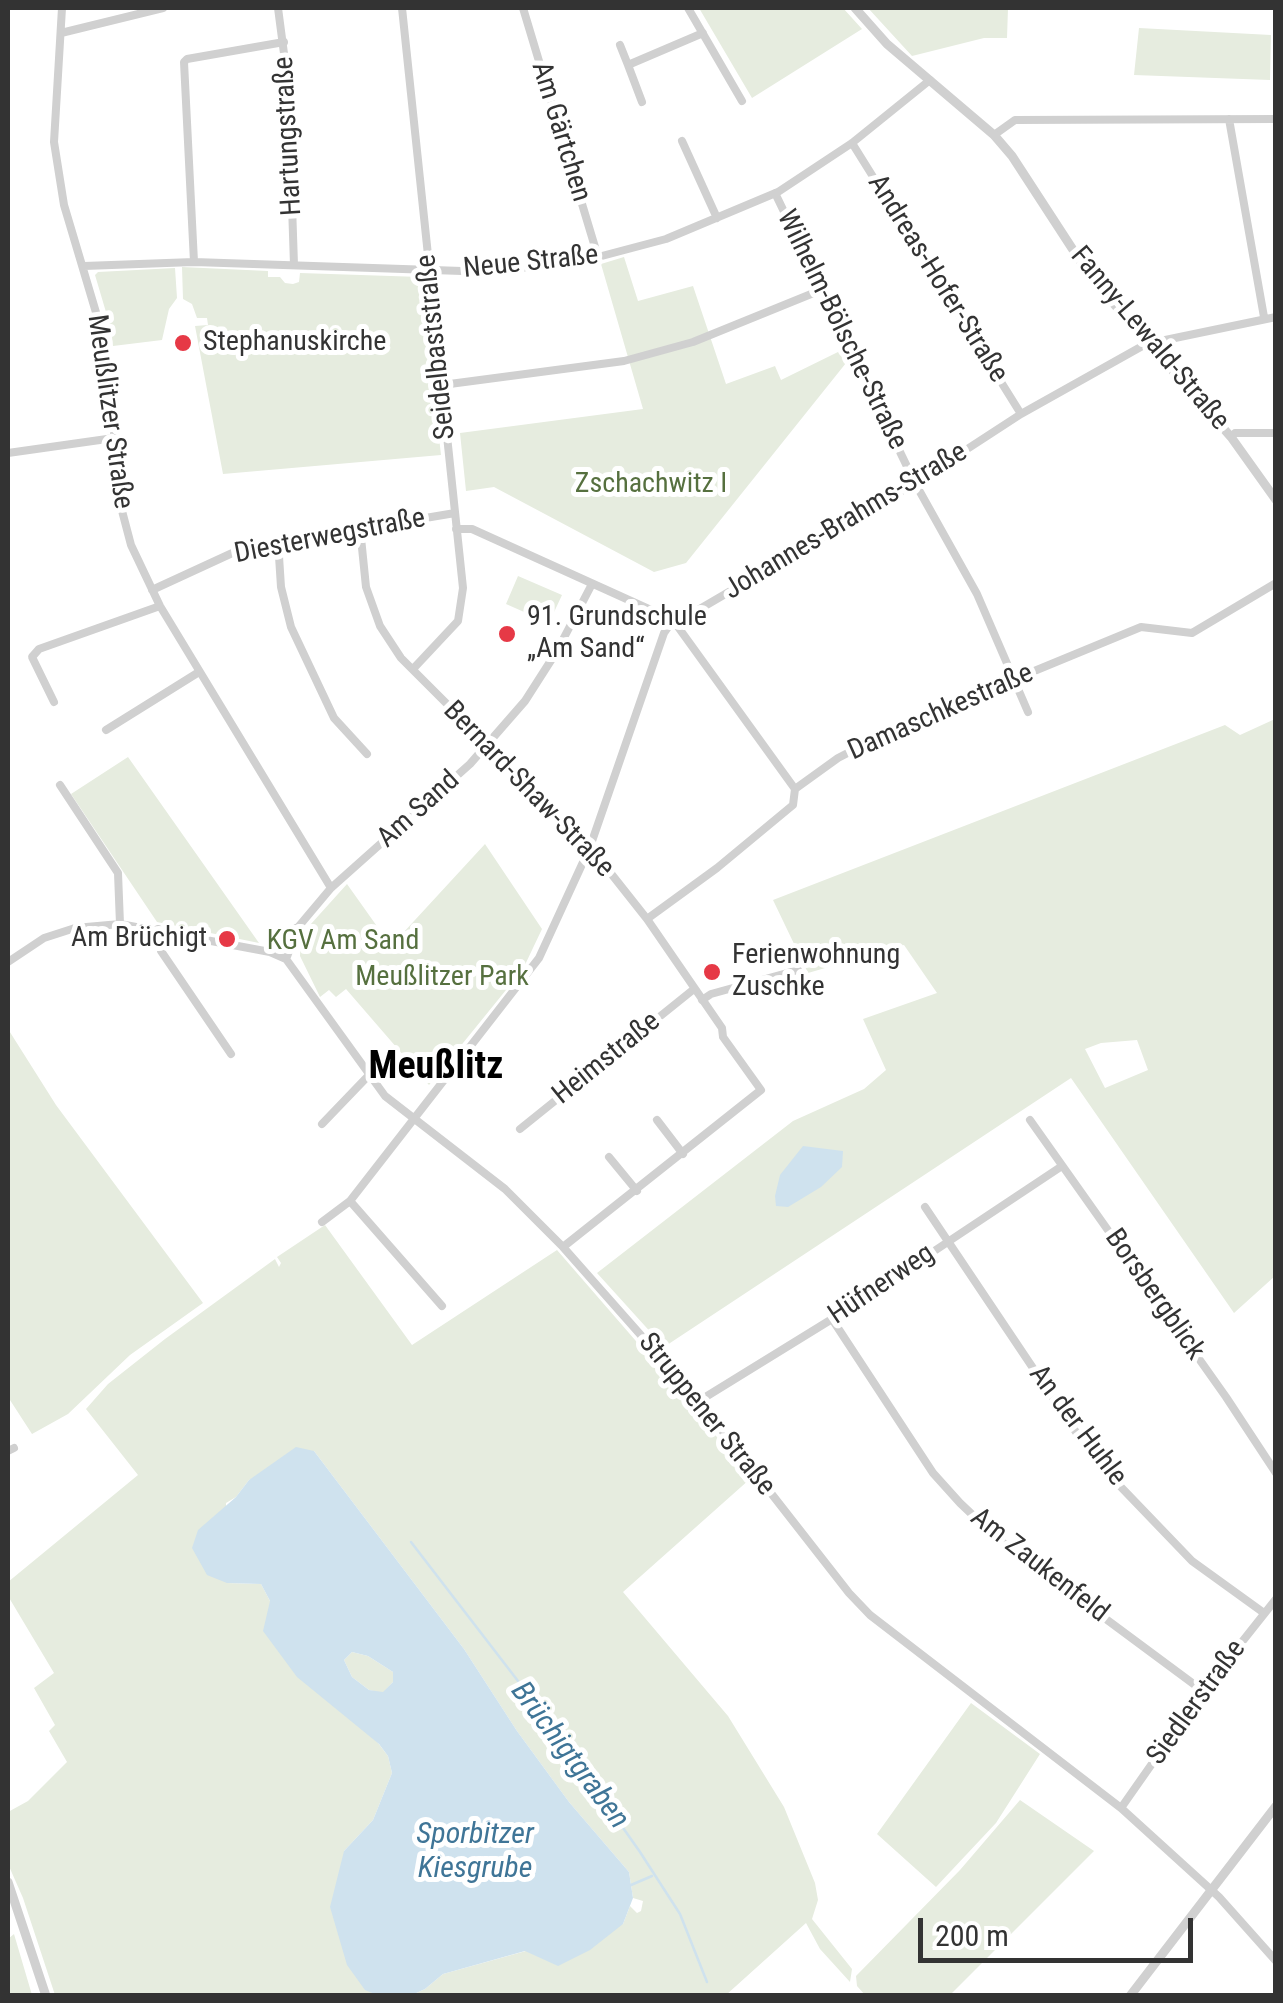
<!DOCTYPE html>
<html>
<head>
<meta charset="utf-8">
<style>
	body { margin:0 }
	#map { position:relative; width:1283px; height:2003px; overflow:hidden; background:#fff; font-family:"Roboto Condensed",sans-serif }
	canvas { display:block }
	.frame { position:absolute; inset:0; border:10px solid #333; pointer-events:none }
	.scale { position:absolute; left:918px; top:1918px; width:275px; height:45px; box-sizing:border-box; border:5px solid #333; border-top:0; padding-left:12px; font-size:30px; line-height:35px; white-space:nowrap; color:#333; -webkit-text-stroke:8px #fff; paint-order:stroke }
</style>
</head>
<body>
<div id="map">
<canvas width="1283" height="2003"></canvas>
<div class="frame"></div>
<div class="scale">200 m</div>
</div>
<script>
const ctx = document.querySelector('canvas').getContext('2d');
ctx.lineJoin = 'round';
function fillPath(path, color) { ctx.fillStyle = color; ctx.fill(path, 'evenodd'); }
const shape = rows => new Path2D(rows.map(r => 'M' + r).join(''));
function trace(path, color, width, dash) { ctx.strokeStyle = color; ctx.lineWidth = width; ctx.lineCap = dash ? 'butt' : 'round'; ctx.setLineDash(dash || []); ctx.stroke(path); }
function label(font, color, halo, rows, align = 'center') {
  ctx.font = font + ' "Roboto Condensed",sans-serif'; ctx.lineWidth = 10; ctx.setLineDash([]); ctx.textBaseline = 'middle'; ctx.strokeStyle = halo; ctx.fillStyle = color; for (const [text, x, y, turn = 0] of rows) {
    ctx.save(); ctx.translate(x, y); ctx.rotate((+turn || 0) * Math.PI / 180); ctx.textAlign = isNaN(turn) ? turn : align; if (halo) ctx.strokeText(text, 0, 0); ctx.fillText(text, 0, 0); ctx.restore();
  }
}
fillPath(shape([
	[699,8,843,8,862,29,752,98],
	[868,8,1008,8,1007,38,984,38,912,56],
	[1139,28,1271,35,1270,80,1134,75],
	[624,257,638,301,693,286,726,384,775,366,781,380,840,351,846,363,686,563,654,572,494,487,466,491,460,433,643,409,601,264],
	[182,267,268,271,268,277,280,277,285,283,293,284,299,282,300,273,421,277,441,455,223,474,195,326,208,325,207,318,197,318,192,304,183,299],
	[175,268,177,298,169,309,162,340,113,346,111,329,95,275,98,272],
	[518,576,562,595,549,623,506,604],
	[1275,719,1275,1276,1234,1313,1071,1078,664,1347,597,1273,793,1121,864,1089,886,1070,863,1019,937,993,904,945,808,973,773,900,1225,725,1240,735],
	[1137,1040,1148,1070,1105,1088,1085,1049,1101,1043],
	[128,757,259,943,157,922,71,794],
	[485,844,542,929,523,969,429,1085,346,989,336,997,329,990,320,997,300,956,301,935,347,884,391,946],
	[8,1029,56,1105,203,1303,130,1355,68,1414,32,1434,8,1397],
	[325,1225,412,1345,557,1250,694,1408,750,1479,623,1592,728,1716,784,1807,815,1883,818,1900,812,1919,852,1969,850,1982,820,1949,806,1923,726,1995,412,1995,425,1989,443,1974,623,1924,630,1906,637,1913,641,1911,643,1901,633,1898,629,1872,569,1802,517,1731,464,1649,314,1451,249,1480,236,1497,226,1503,227,1583,261,1584,270,1601,388,1756,392,1773,373,1820,344,1851,365,1989,377,1995,55,1995,23,1898,8,1864,8,1812,28,1801,67,1762,49,1731,55,1725,34,1688,54,1673,8,1596,8,1582,138,1475,86,1409,108,1384,165,1339,275,1259,279,1267,281,1263,277,1257],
	[352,1652,368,1656,393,1672,393,1682,383,1693,369,1690,352,1677,344,1660],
	[971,1703,1040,1754,996,1823,936,1887,877,1834],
	[1020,1800,1094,1851,950,1995,865,1995,857,1986,856,1976,960,1870],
	[14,1934,32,1995,8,1995,8,1939]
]), '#e6ecdf');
fillPath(shape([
	[803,1146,843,1151,842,1167,821,1187,788,1207,776,1206,775,1196,780,1175],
	[296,1447,314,1451,464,1649,517,1731,569,1802,629,1872,633,1898,623,1924,590,1950,558,1966,525,1951,443,1974,425,1989,412,1995,377,1995,365,1990,347,1965,330,1907,344,1851,373,1820,392,1773,388,1756,379,1744,297,1677,263,1631,270,1601,261,1584,227,1583,207,1575,192,1548,198,1530,236,1497,249,1480],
	[352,1652,368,1656,393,1672,393,1682,383,1692,369,1690,352,1677,344,1660]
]), '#cfe2ee');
trace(shape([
	[411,1542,538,1707,640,1852,680,1914,707,1982],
	[631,1885,652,1876]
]), '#cfe2ee', 2.5);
trace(shape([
	[62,8,54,142,64,205,106,346,121,507,131,545,160,606,331,888],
	[278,8,288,84,294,265],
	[402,8,463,588,458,621,413,669],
	[523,8,598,257],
	[688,8,742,101],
	[61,33,163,8],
	[620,45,628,65],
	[642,102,628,65,703,33],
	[1229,119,1264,317],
	[994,135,1015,120,1276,119],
	[682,141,717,218],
	[852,143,1021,414],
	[775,193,915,483,977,594,1028,712],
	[194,262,184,62,187,59,284,42],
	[84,266,194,262,492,272,598,257,666,239,778,192,852,143,930,80],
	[442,385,624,361,693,342,821,290],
	[1231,437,1235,433,1276,433],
	[8,453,114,438],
	[360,528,366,587,380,626,401,658,590,847,647,919,722,1028,723,1037,761,1090,563,1247],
	[456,529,472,529,673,620,795,789],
	[278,541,281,587,291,627,334,718,367,754],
	[152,590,241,549,455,513],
	[54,702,32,657,39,649,160,606],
	[106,730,199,672],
	[60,785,118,873,120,924],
	[647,919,717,868,793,805,795,789,838,758,896,728,1141,627,1192,633,1276,583],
	[158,929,161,951,231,1054],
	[270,952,296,928],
	[286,959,299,926,331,888,470,764,525,701,557,651,592,584],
	[8,962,44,938,75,928,120,924,270,952,286,959,385,1096,505,1189,563,1247,699,1401,849,1593,870,1615,1121,1808,1219,1897,1276,1961],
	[702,1000,711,994,798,970],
	[657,1120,683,1154],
	[1030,1120,1226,1397,1276,1473],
	[322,1124,370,1074],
	[520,1129,694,989],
	[609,1157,637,1191],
	[350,1201,442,1306],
	[925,1207,1094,1459,1192,1561,1264,1613],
	[322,1222,350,1201,539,958,590,847,664,633,673,620,698,610,915,483,1021,414,1146,344,1276,317],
	[832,1319,933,1473,960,1503,998,1539,1203,1691],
	[699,1401,832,1319,1062,1166],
	[8,1451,14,1448],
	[1121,1808,1203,1691,1276,1599]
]), '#d0d0d0', 8);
trace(shape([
	[855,8,887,44,994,135,1012,156,1092,279,1231,437,1276,500],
	[8,1882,46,1996],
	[1130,1996,1276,1806]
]), '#d0d0d0', 9);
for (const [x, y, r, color] of [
	[183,343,10,"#e63946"],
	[507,634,10,"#e63946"],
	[227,939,10,"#e63946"],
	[712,972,10,"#e63946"]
]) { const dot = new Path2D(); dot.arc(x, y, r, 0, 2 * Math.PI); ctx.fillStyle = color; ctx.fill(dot); trace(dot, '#fff', 4); }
label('28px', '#333', '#fff', [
	["Am Gärtchen",560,132,73],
	["Hartungstraße",289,136,-93],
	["Neue Straße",531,263,-6],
	["Andreas-Hofer-Straße",937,279,58],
	["Wilhelm-Bölsche-Straße",841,330,64],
	["Fanny-Lewald-Straße",1149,339,50],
	["Seidelbaststraße",437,347,-96],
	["Meußlitzer Straße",109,412,82],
	["Johannes-Brahms-Straße",846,522,-31],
	["Diesterwegstraße",330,537,-11],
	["Damaschkestraße",941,713,-24],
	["Bernard-Shaw-Straße",528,790,46],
	["Am Sand",419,810,-42],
	["Heimstraße",607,1059,-39],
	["Hüfnerweg",882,1285,-34],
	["Borsbergblick",1154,1295,55],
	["Struppener Straße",706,1415,51],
	["An der Huhle",1077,1426,53],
	["Am Zaukenfeld",1039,1566,38],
	["Siedlerstraße",1197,1703,-54]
]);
label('28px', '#333', '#fff', [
	["Stephanuskirche",203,343],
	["91. Grundschule",527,618],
	["„Am Sand“",527,650],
	["Am Brüchigt",207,939,"right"],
	["Ferienwohnung",732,956],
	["Zuschke",732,988]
], 'left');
label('28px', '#56703f', '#fff', [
	["Zschachwitz I",651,485],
	["KGV Am Sand",343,942],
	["Meußlitzer Park",442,978]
]);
label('italic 30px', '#3f7597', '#fff', [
	["Brüchigtgraben",569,1756,53],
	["Sporbitzer",475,1835],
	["Kiesgrube",475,1869]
]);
label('bold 38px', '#000', '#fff', [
	["Meußlitz",436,1068]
]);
</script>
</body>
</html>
